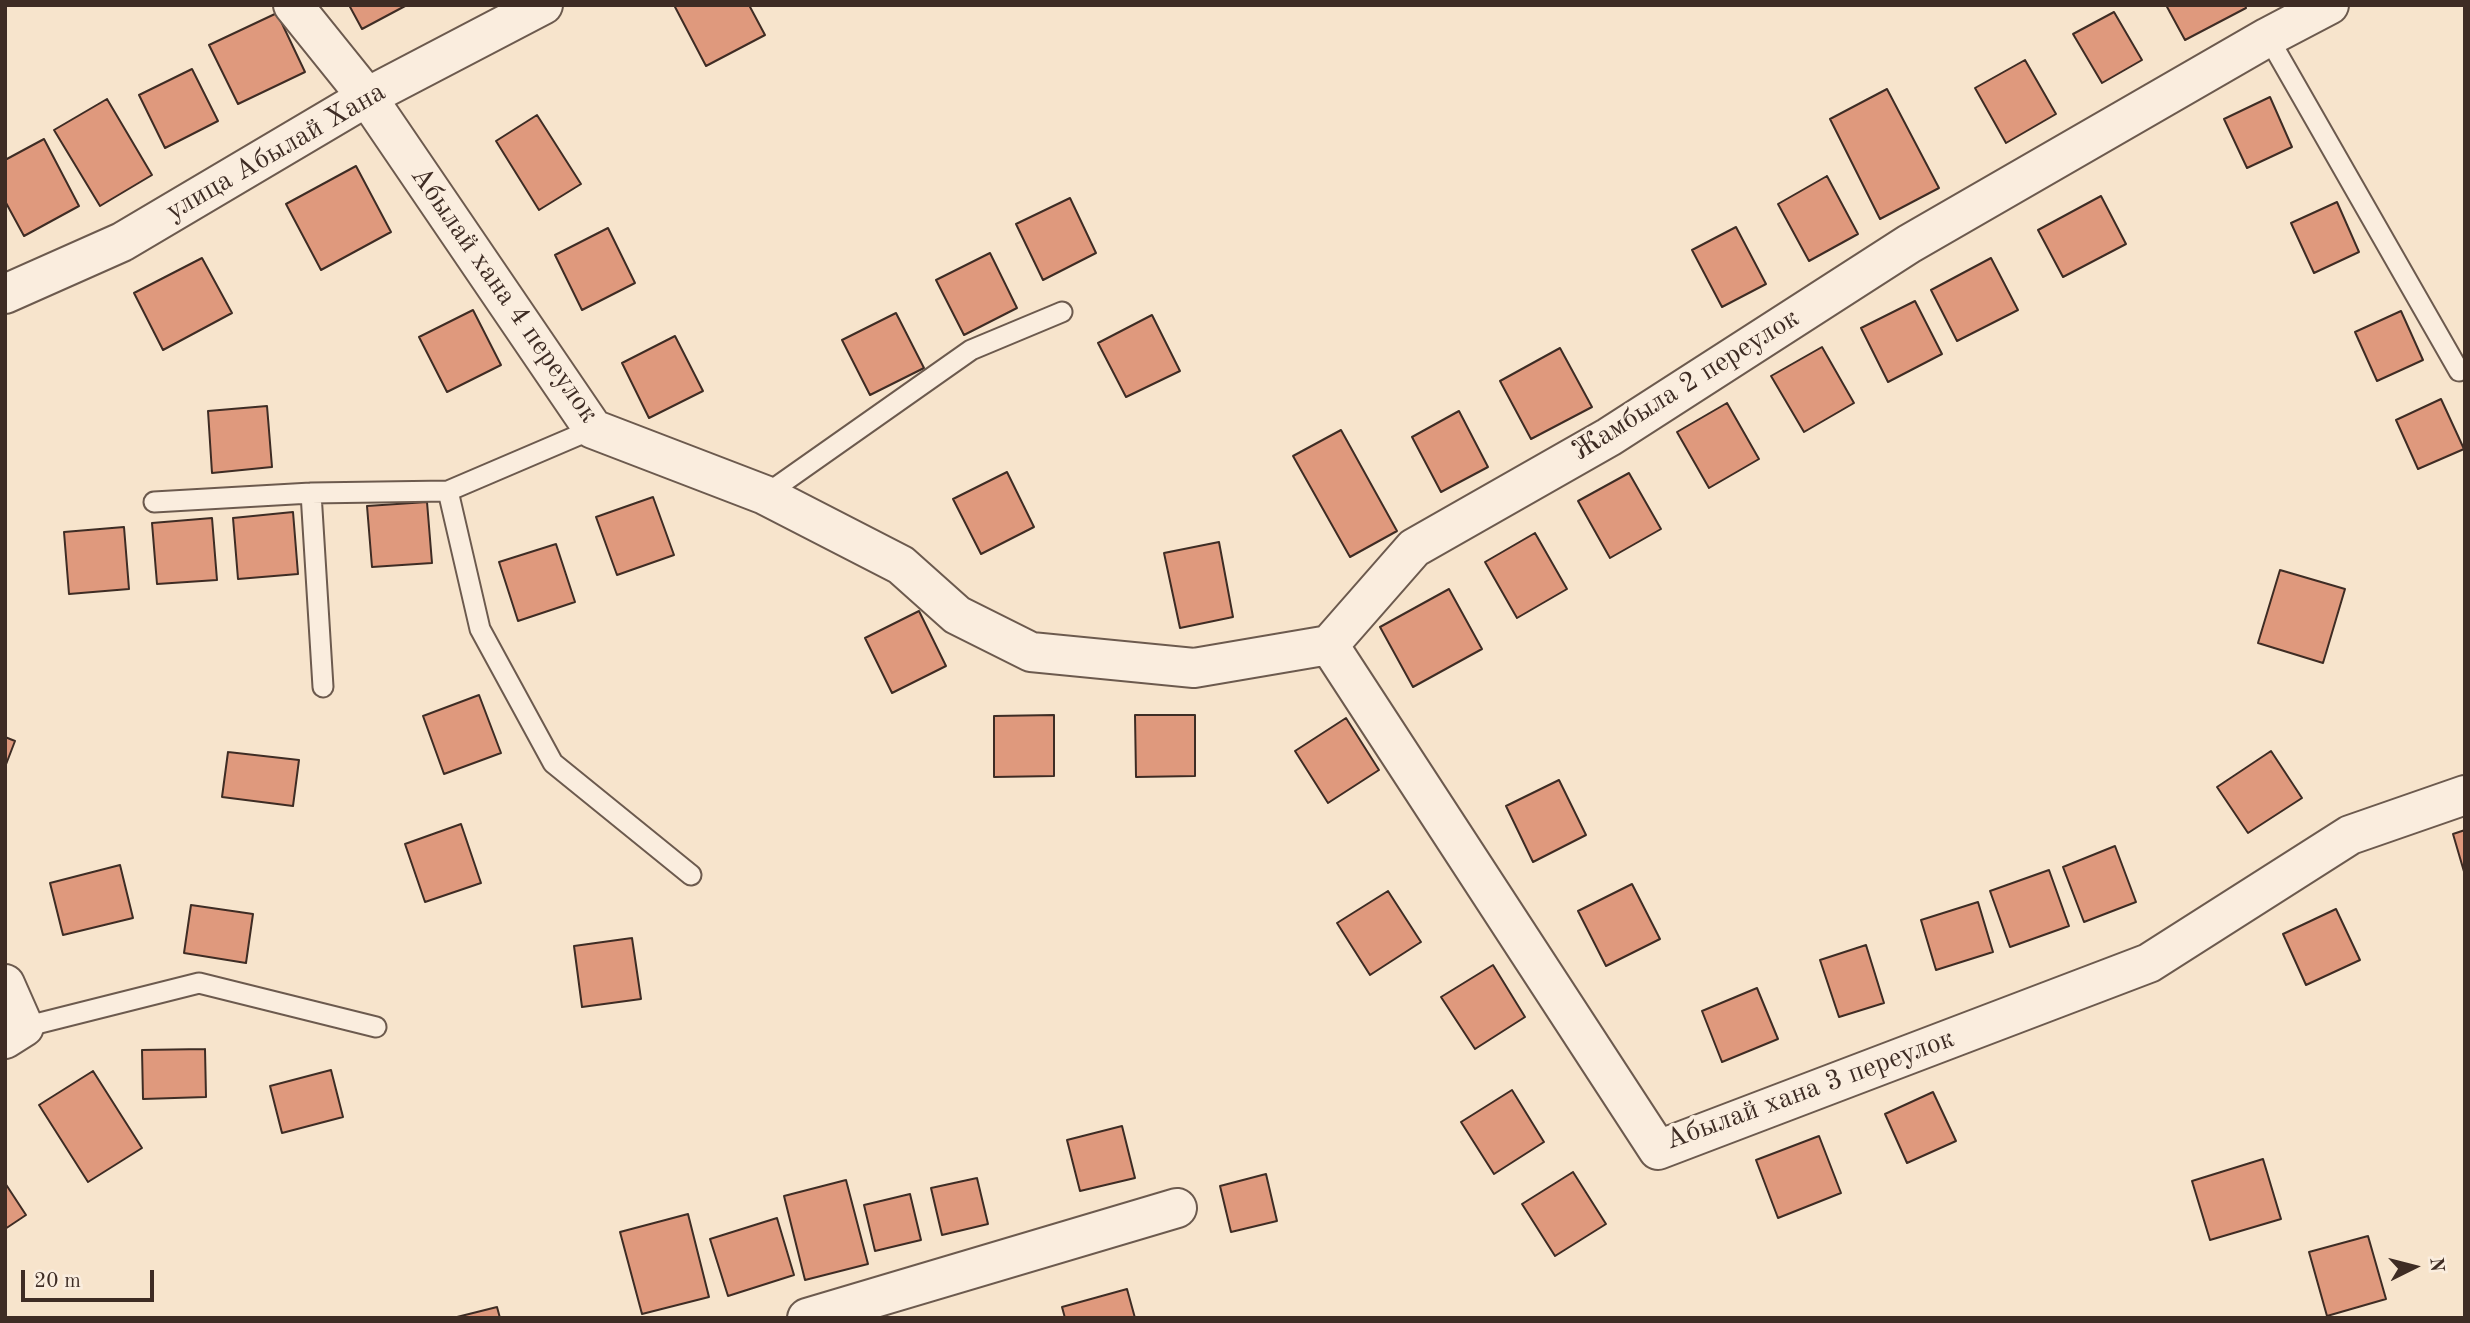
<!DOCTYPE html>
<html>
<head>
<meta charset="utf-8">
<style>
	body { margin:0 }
	#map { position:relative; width:2470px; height:1323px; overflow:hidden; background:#f7e4cc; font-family:"Old Standard TT",serif }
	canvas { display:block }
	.frame { position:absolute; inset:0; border:7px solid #3e2c24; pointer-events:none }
	.north { position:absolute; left:2379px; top:1232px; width:70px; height:70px; -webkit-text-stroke:5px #faedde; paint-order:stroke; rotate:84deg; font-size:19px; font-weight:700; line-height:28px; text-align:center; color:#3e2c24 }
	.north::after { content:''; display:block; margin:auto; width:24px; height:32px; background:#3e2c24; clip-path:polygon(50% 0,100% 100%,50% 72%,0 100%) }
	.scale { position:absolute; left:21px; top:1270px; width:133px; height:32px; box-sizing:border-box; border:4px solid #3e2c24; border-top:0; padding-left:9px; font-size:21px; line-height:24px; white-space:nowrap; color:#3e2c24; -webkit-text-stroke:5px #faedde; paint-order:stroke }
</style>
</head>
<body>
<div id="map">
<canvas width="2470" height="1323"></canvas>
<div class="frame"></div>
<div class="north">N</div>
<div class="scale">20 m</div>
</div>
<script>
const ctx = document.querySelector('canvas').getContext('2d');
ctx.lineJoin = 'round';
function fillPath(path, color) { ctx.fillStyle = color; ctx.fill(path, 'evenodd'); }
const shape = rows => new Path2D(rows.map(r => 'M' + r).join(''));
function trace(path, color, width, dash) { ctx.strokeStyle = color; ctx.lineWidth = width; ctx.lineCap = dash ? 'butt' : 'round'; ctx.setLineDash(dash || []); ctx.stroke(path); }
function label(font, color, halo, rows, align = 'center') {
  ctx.font = font + ' "Old Standard TT",serif'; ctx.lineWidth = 7; ctx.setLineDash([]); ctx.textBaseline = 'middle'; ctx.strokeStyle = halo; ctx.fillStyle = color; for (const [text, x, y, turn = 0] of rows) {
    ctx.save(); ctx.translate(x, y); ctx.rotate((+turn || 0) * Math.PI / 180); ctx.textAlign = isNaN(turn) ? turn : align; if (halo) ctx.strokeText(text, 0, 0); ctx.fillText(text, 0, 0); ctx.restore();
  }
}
const building = shape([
	[349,5,407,5,362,29,349,5],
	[674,5,749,5,765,35,706,66,674,5],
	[2166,5,2245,5,2246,8,2185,40,2166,5],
	[2114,12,2142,60,2102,83,2073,34,2114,12],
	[277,13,305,72,238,104,209,45,277,13],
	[2025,60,2056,114,2006,143,1975,88,2025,60],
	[192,69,218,121,165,148,139,95,192,69],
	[1887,89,1939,188,1880,219,1830,119,1887,89],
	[2270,97,2292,147,2247,168,2224,119,2270,97],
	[107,99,152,175,100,206,54,130,107,99],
	[537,115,581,184,539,210,496,141,537,115],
	[44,139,79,206,24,236,5,201,5,160,44,139],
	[356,166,391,232,321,270,286,204,356,166],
	[1827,176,1858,234,1809,261,1778,204,1827,176],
	[2101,196,2126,244,2063,277,2038,230,2101,196],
	[1070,198,1096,253,1043,280,1016,224,1070,198],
	[2337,202,2359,252,2314,273,2291,223,2337,202],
	[1736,227,1766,284,1722,307,1692,250,1736,227],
	[608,228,635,283,582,310,555,255,608,228],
	[990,253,1017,308,964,335,936,280,990,253],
	[202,258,232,313,163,350,134,293,202,258],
	[1991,258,2018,310,1957,341,1931,290,1991,258],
	[1915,301,1942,354,1888,382,1861,328,1915,301],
	[473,310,501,365,447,392,419,337,473,310],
	[2401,311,2423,360,2377,381,2355,332,2401,311],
	[896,313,924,368,870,395,842,340,896,313],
	[1152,315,1180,371,1126,397,1098,343,1152,315],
	[675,336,703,391,649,418,622,363,675,336],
	[1822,347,1854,403,1804,432,1771,376,1822,347],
	[1560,348,1592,407,1531,439,1500,381,1560,348],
	[2441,399,2464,449,2418,469,2396,420,2441,399],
	[1727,403,1759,459,1709,488,1677,432,1727,403],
	[267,406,272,467,212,473,208,411,267,406],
	[1459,411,1488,467,1441,492,1412,437,1459,411],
	[1341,430,1397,531,1350,557,1293,456,1341,430],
	[1007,472,1034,527,981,554,953,499,1007,472],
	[1629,473,1661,529,1610,558,1578,501,1629,473],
	[653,497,674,555,617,575,596,517,653,497],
	[427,502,432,563,372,567,367,506,427,502],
	[293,512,298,574,238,579,233,518,293,512],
	[212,518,217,580,157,584,152,523,212,518],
	[124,527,129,589,69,594,64,532,124,527],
	[1535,533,1567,589,1517,618,1485,562,1535,533],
	[1219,542,1233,617,1180,628,1164,553,1219,542],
	[556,544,575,602,518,621,499,562,556,544],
	[2280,570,2345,589,2323,663,2258,643,2280,570],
	[1449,589,1482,649,1413,687,1380,627,1449,589],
	[919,611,946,666,892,693,865,638,919,611],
	[479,695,501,753,444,774,423,716,479,695],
	[1054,715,1054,776,994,777,994,716,1054,715],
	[1135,715,1195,715,1195,776,1136,777,1135,715],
	[1346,718,1379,770,1328,803,1295,751,1346,718],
	[5,737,15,741,5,767,5,737],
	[2271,751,2302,798,2248,833,2217,787,2271,751],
	[228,752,299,760,293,806,222,797,228,752],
	[1559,780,1586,835,1533,862,1506,806,1559,780],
	[461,824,481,883,425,902,405,844,461,824],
	[2465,830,2465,875,2453,834,2465,830],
	[2115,846,2136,902,2084,922,2063,867,2115,846],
	[120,865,133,918,63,935,50,883,120,865],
	[2049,870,2069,926,2010,947,1990,891,2049,870],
	[1632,884,1660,939,1606,966,1578,911,1632,884],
	[1388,891,1421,942,1370,975,1337,923,1388,891],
	[1978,902,1993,952,1936,970,1921,920,1978,902],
	[191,905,253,914,246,963,184,953,191,905],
	[2336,909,2360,960,2306,985,2283,934,2336,909],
	[632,938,641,999,582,1007,574,946,632,938],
	[1866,945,1884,1003,1839,1017,1820,960,1866,945],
	[1493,965,1525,1017,1475,1049,1441,997,1493,965],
	[1757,988,1778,1039,1722,1062,1702,1011,1757,988],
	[205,1049,206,1097,143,1099,142,1050,205,1049],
	[331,1070,343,1117,282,1133,270,1086,331,1070],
	[93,1071,142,1148,88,1182,39,1105,93,1071],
	[1512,1090,1544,1142,1494,1174,1461,1122,1512,1090],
	[1933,1092,1956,1141,1907,1163,1885,1114,1933,1092],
	[1122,1126,1135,1178,1080,1191,1067,1140,1122,1126],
	[1819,1136,1841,1193,1778,1218,1756,1160,1819,1136],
	[2263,1159,2281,1219,2210,1240,2192,1181,2263,1159],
	[1573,1172,1606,1224,1555,1256,1522,1204,1573,1172],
	[1266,1174,1277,1221,1231,1232,1220,1186,1266,1174],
	[977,1178,988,1224,942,1235,931,1188,977,1178],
	[846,1180,868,1264,805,1280,784,1196,846,1180],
	[5,1183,26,1215,5,1229,5,1183],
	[910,1194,921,1240,875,1251,864,1205,910,1194],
	[688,1214,709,1297,642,1314,620,1232,688,1214],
	[777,1218,794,1275,728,1296,710,1239,777,1218],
	[2368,1236,2386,1299,2327,1316,2309,1252,2368,1236],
	[1127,1289,1135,1318,1065,1318,1062,1307,1127,1289],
	[497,1307,500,1318,453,1318,497,1307]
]);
fillPath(building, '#df997d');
trace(building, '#3e2c24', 2);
const lane = shape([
	[2268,37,2459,371],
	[448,491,480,629,553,763,691,875],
	[311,493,323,687],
	[765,495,971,350,1062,312],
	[154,502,311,493,448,491,593,429],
	[24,1027,199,983,376,1027]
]);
const street = shape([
	[293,5,367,97,593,429,765,495,901,565,957,615,1031,652,1194,668,1329,645,1414,548,1609,437,1909,244,2268,37,2329,5],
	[5,294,122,242,367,97,543,5],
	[1329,645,1658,1150,2149,963,2350,835,2465,795],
	[5,984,24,1027,5,1039],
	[807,1318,1177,1208]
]);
trace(lane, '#6c5a4e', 23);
trace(street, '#6c5a4e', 42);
trace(lane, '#faedde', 19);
trace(street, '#faedde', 38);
label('28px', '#3e2c24', '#faedde', [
	["улица Абылай Хана",276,152,-30],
	["Абылай хана 4 переулок",504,295,55],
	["Жамбыла 2 переулок",1686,385,-32],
	["Абылай хана 3 переулок",1810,1090,-20]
]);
</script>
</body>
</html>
